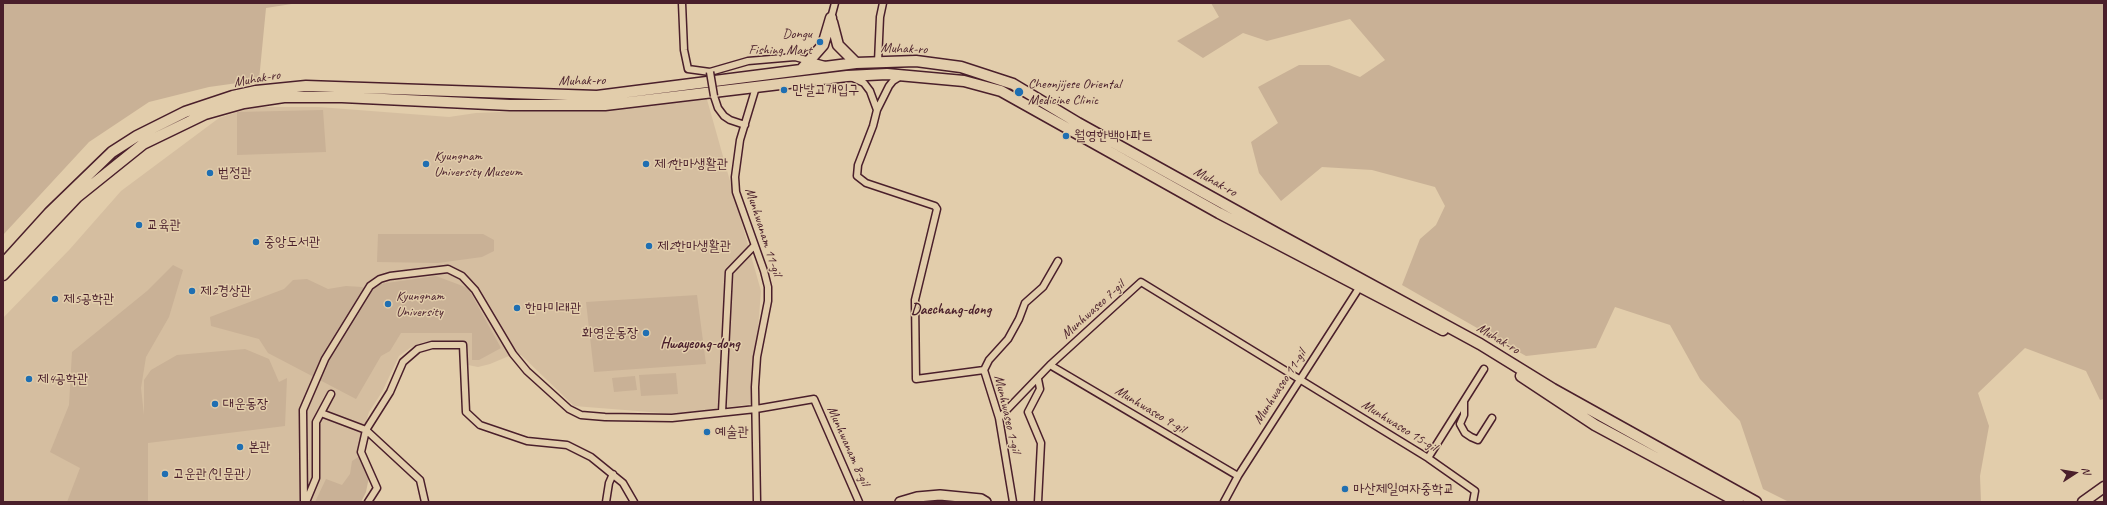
<!DOCTYPE html>
<html>
<head>
<meta charset="utf-8">
<style>
	body { margin:0 }
	#map { position:relative; width:2107px; height:505px; overflow:hidden; background:#e2cdab; font-family:Caveat,sans-serif }
	canvas { display:block }
	.frame { position:absolute; inset:0; border:4px solid #4a1f2b; pointer-events:none }
	.north { position:absolute; left:2055px; top:453px; width:40px; height:40px; -webkit-text-stroke:3px #e2cdab; paint-order:stroke; rotate:78deg; font-size:11px; font-weight:700; line-height:16px; text-align:center; color:#4a1f2b }
	.north::after { content:''; display:block; margin:auto; width:14px; height:18px; background:#4a1f2b; clip-path:polygon(50% 0,100% 100%,50% 72%,0 100%) }
</style>
</head>
<body>
<div id="map">
<canvas width="2107" height="505"></canvas>
<div class="frame"></div>
<div class="north">N</div>
</div>
<script>
const ctx = document.querySelector('canvas').getContext('2d');
ctx.lineJoin = 'round';
function fillPath(path, color) { ctx.fillStyle = color; ctx.fill(path, 'evenodd'); }
const shape = rows => new Path2D(rows.map(r => 'M' + r).join(''));
function trace(path, color, width, dash) { ctx.strokeStyle = color; ctx.lineWidth = width; ctx.lineCap = dash ? 'butt' : 'round'; ctx.setLineDash(dash || []); ctx.stroke(path); }
function label(font, color, halo, rows, align = 'center') {
  ctx.font = font + ' Caveat,"Poor Story",sans-serif'; ctx.lineWidth = 3; ctx.setLineDash([]); ctx.textBaseline = 'middle'; ctx.strokeStyle = halo; ctx.fillStyle = color; for (const [text, x, y, turn = 0] of rows) {
    ctx.save(); ctx.translate(x, y); ctx.rotate((+turn || 0) * Math.PI / 180); ctx.textAlign = isNaN(turn) ? turn : align; if (halo) ctx.strokeText(text, 0, 0); ctx.fillText(text, 0, 0); ctx.restore();
  }
}
fillPath(shape([
	[706,96,761,291,752,404,675,414,574,406,521,355,509,356,490,364,478,367,468,365,467,341,424,342,410,348,399,356,382,392,369,412,357,453,366,488,359,502,3,502,3,318,70,249,121,191,219,118,253,107,319,107,449,117,476,113,598,108]
]), '#d5bea0');
fillPath(shape([
	[3,3,298,3,266,8,259,80,209,87,149,102,89,142,3,235],
	[1211,3,2104,3,2104,399,2100,400,2086,371,2025,348,1978,393,1989,426,1980,476,1981,502,1789,502,1763,489,1740,421,1700,379,1670,325,1615,307,1596,348,1526,356,1402,285,1420,239,1436,225,1445,206,1435,187,1372,170,1322,167,1281,201,1259,173,1251,142,1278,123,1258,87,1299,65,1329,65,1360,77,1385,60,1350,19,1267,41,1243,33,1203,58,1177,41,1219,17],
	[323,110,326,152,237,155,237,112],
	[378,234,483,234,494,240,494,251,482,257,438,263,377,262],
	[173,265,183,270,169,317,146,357,141,388,144,415,144,380,151,370,177,355,245,349,269,359,279,382,287,378,285,426,148,443,148,502,67,502,80,468,50,452,69,405,72,352,147,291],
	[436,276,468,288,501,348,479,360,472,360,472,333,401,333,390,351,381,356,356,399,268,353,259,339,211,326,210,317,284,289,293,280,307,279,328,289,346,286,362,287,370,292,379,284],
	[697,295,706,364,594,372,586,302],
	[676,373,678,394,641,396,639,375],
	[635,376,637,390,614,392,612,378],
	[360,456,369,477,366,492,361,502,315,502,326,479,342,485,350,474,352,461]
]), '#c9b196');
const minor = shape([
	[682,3,684,50,688,69,710,72,748,61,795,57,825,65],
	[831,18,835,3],
	[878,62,880,17,883,3],
	[901,76,893,81,889,86,877,110,873,126,858,165,857,176,866,183,935,206,937,209,915,300,916,379,984,370],
	[851,77,864,83,870,91,877,110],
	[756,87,740,140,735,177,736,192,764,271,768,287,768,301,757,357,755,387,757,502],
	[714,96,718,108,724,116,730,120,745,125],
	[1050,365,1238,476],
	[984,370,999,418,1013,502],
	[984,370,989,360,1008,339,1019,319,1025,303,1043,287,1058,261],
	[1038,379,1040,389,1028,412,1041,443,1038,502],
	[1464,402,1464,415,1460,424,1465,433,1471,437,1478,440,1492,418],
	[722,412,729,272,754,246],
	[321,413,366,430,420,480,425,502],
	[999,418,1050,365,1141,282,1428,458,1475,491,1473,502],
	[1428,458,1484,369],
	[304,502,303,410,325,359,370,286,380,279,390,276,448,269,462,276,475,290,513,354,527,371,569,409,581,415,605,417,672,418,756,409,814,399,859,502],
	[306,502,316,478,316,422,331,394],
	[368,502,377,488,361,452,366,430,390,392,403,362,418,349,432,345,463,345,466,412,480,425,527,441,567,445,591,457,623,483,634,502],
	[606,502,609,483,613,474],
	[1224,502,1238,476,1359,288]
]);
const secondary = shape([
	[900,502,917,497,940,495,981,499,986,502]
]);
const primary = shape([
	[832,22,838,45,856,63],
	[801,70,823,45,831,18],
	[3,264,49,213,112,152,137,136,185,112,233,96,256,91,306,86,597,96,856,63,916,61,961,67,1013,84,1078,123,1278,234,1480,344,1553,389,1756,502],
	[3,275,77,197,143,144,205,114,244,103,284,97,342,97,510,105,605,105,847,76,887,74,964,81,1001,91,1219,213,1443,330],
	[1521,376,1595,425,1738,502],
	[2083,502,2104,487]
]);
trace(minor, '#4a1f2b', 9);
trace(secondary, '#4a1f2b', 12);
trace(primary, '#4a1f2b', 13);
trace(minor, '#e2cdab', 6);
trace(secondary, '#e2cdab', 9);
trace(primary, '#e2cdab', 10);
const minorBridge = shape([
	[710,72,714,96]
]);
trace(minorBridge, '#4a1f2b', 9, []);
trace(minorBridge, '#e2cdab', 6);
for (const [x, y, r, color] of [
	[820,42,4,"#1f6fb2"],
	[784,90,4,"#1f6fb2"],
	[1019,92,5,"#1f6fb2"],
	[1066,136,4,"#1f6fb2"],
	[426,164,4,"#1f6fb2"],
	[646,164,4,"#1f6fb2"],
	[210,173,4,"#1f6fb2"],
	[139,225,4,"#1f6fb2"],
	[256,242,4,"#1f6fb2"],
	[649,246,4,"#1f6fb2"],
	[192,291,4,"#1f6fb2"],
	[55,299,4,"#1f6fb2"],
	[388,304,4,"#1f6fb2"],
	[517,308,4,"#1f6fb2"],
	[646,333,4,"#1f6fb2"],
	[29,379,4,"#1f6fb2"],
	[215,404,4,"#1f6fb2"],
	[707,432,4,"#1f6fb2"],
	[240,447,4,"#1f6fb2"],
	[165,474,4,"#1f6fb2"],
	[1345,489,4,"#1f6fb2"]
]) { const dot = new Path2D(); dot.arc(x, y, r, 0, 2 * Math.PI); ctx.fillStyle = color; ctx.fill(dot); trace(dot, '#e2cdab', 1.5); }
label('14px', '#4a1f2b', '#e2cdab', [
	["Dongu",812,34,"right"],
	["Fishing Mart",812,50,"right"],
	["Cheonjijese Oriental",1028,84],
	["Medicine Clinic",1028,100],
	["만날고개입구",792,90],
	["월영한백아파트",1074,136],
	["Kyungnam",434,156],
	["University Museum",434,172],
	["제1한마생활관",654,164],
	["법정관",218,173],
	["교육관",147,225],
	["중앙도서관",264,242],
	["제2한마생활관",657,246],
	["제2경상관",200,291],
	["Kyungnam",396,296],
	["University",396,312],
	["제5공학관",63,299],
	["한마미래관",525,308],
	["화영운동장",638,333,"right"],
	["제4공학관",37,379],
	["대운동장",223,404],
	["예술관",715,432],
	["본관",248,447],
	["고운관(인문관)",173,474],
	["마산제일여자중학교",1353,489]
], 'left');
label('14px', '#4a1f2b', '#e2cdab', [
	["Muhak-ro",904,49,2],
	["Muhak-ro",257,79,-10],
	["Muhak-ro",582,81,-1],
	["Muhak-ro",1215,182,29],
	["Munhwanam 11-gil",763,232,72],
	["Munhwaseo 7-gil",1093,310,-42],
	["Muhak-ro",1498,339,31],
	["Munhwaseo 11-gil",1280,387,-57],
	["Munhwaseo 9-gil",1150,410,31],
	["Munhwaseo 1-gil",1007,414,77],
	["Munhwaseo 15-gil",1399,426,32],
	["Munhwanam 8-gil",848,446,66]
]);
label('bold 15px', '#4a1f2b', '#e2cdab', [
	["Daechang-dong",951,310],
	["Hwayeong-dong",700,344]
]);
</script>
</body>
</html>
